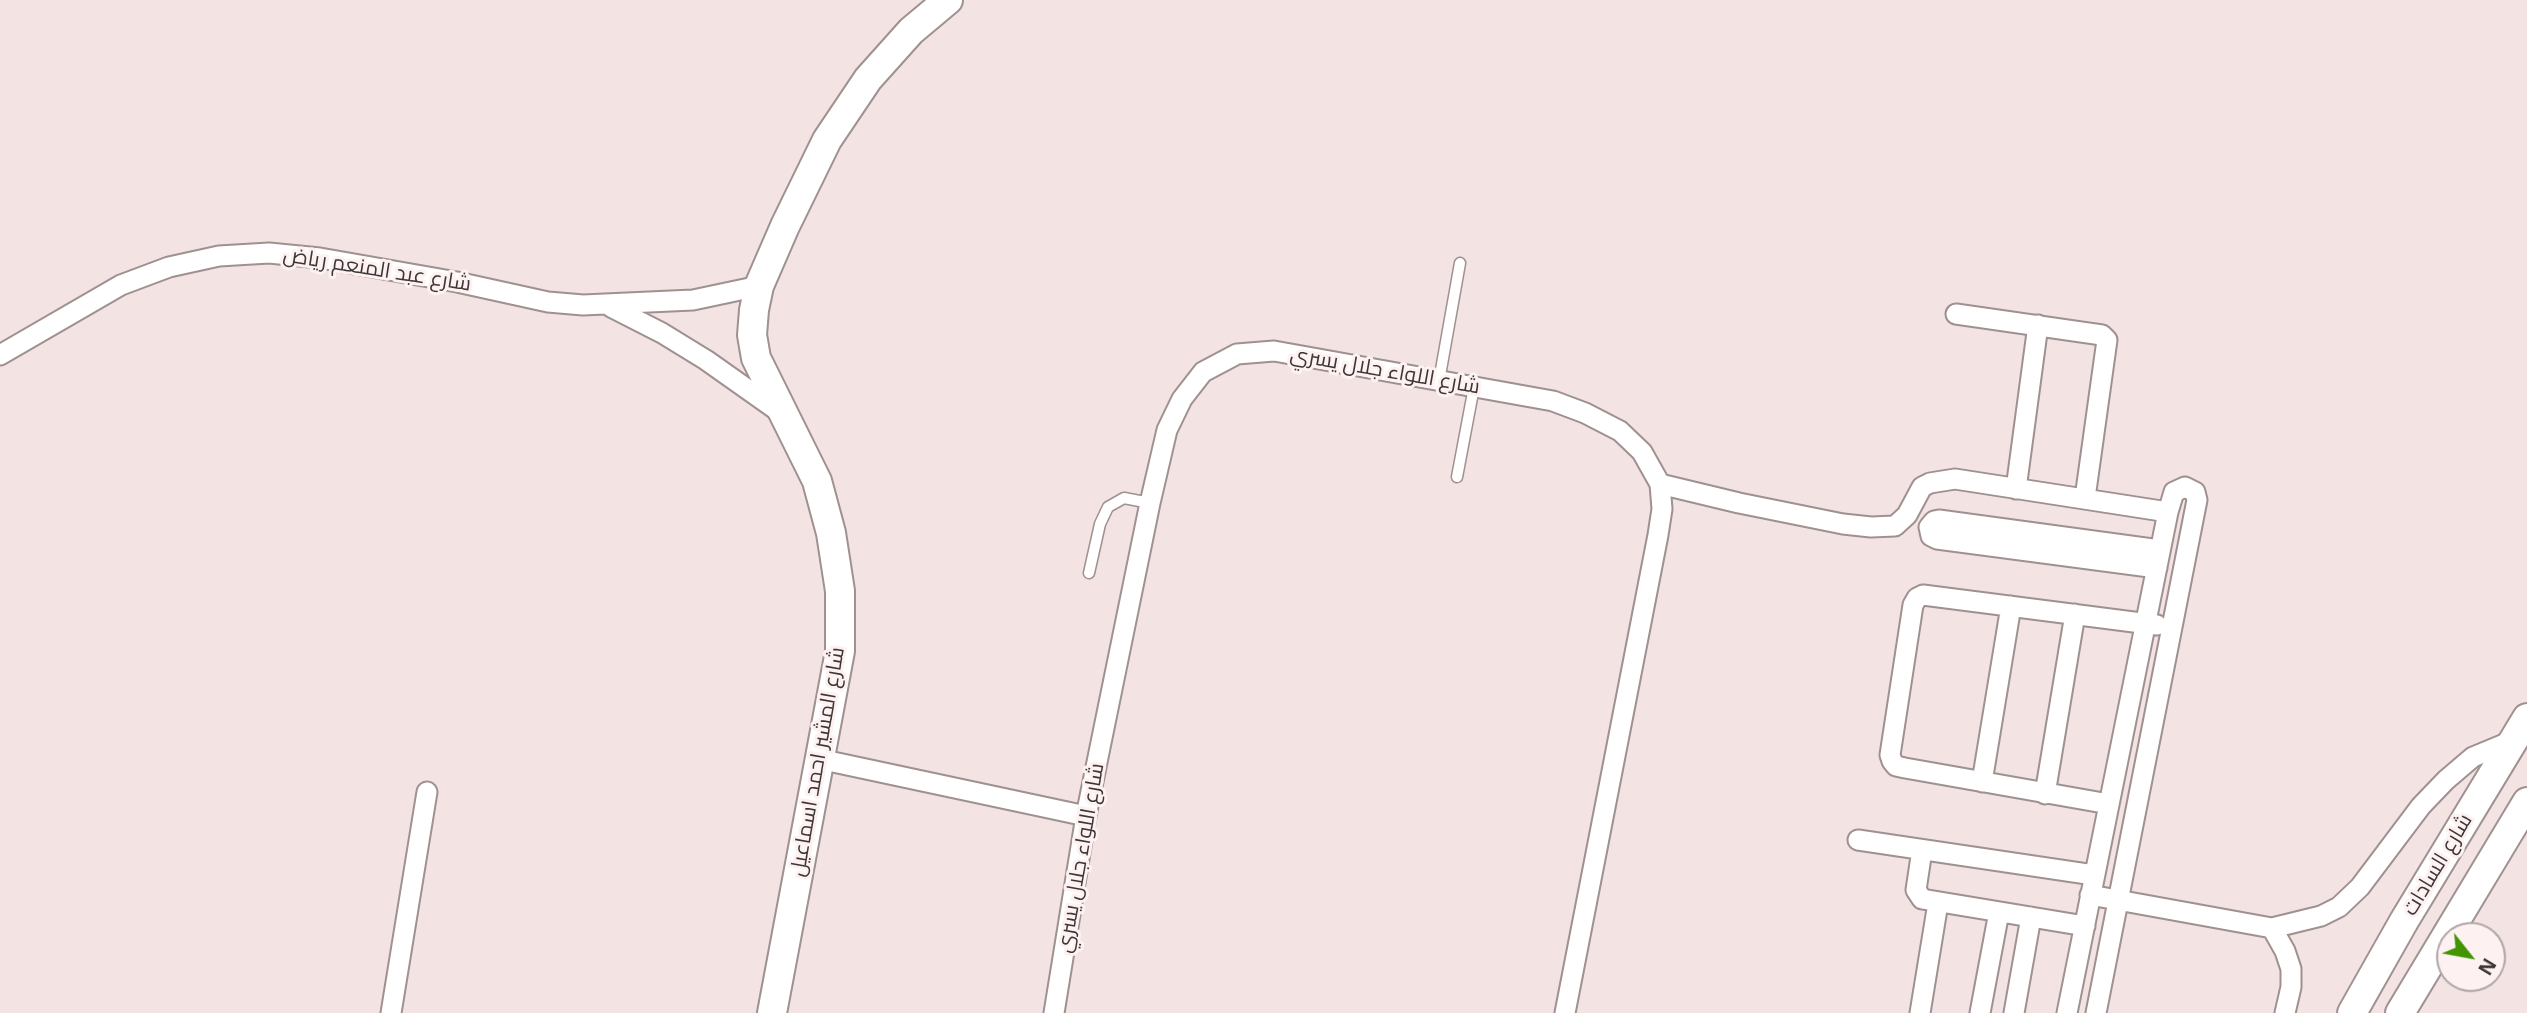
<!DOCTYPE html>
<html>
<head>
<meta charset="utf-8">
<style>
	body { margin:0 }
	#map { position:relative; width:2527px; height:1013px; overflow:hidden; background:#f3e3e3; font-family:"Noto Sans",sans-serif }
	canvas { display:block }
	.north { position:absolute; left:2436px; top:922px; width:70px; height:70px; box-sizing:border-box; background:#fef1f1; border:2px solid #b0a6a6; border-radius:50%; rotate:121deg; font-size:19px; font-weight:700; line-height:28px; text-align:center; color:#3c3636 }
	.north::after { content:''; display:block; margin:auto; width:24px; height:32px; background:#419502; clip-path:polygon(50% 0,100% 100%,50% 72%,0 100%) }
</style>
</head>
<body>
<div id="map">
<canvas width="2527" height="1013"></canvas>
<div class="north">N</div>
</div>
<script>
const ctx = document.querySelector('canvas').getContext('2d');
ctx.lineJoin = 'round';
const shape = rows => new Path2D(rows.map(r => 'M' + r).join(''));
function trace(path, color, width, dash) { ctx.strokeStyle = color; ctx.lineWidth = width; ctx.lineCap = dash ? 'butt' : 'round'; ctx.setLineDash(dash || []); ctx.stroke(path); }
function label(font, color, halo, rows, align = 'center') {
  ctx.font = font + ' "Noto Sans",Cairo,sans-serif'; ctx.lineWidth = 6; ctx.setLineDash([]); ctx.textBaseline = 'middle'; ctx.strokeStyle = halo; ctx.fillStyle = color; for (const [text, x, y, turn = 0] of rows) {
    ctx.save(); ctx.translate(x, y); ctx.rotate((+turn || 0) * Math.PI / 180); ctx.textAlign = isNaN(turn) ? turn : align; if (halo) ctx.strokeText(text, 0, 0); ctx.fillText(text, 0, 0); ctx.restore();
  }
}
const lane = shape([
	[1439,381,1460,263],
	[1457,477,1474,387],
	[1089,573,1100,524,1108,507,1124,498,1150,503]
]);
const street = shape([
	[611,307,662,333,706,360,781,413],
	[1956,314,2102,335,2107,340,2085,498],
	[0,355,121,285,169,267,219,256,269,253,320,258,457,282,548,302,583,305,693,300,759,286],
	[1660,484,1739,503,1843,524,1871,527,1895,526,1907,515,1922,487,1930,483,1955,479,2168,512],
	[2016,489,2038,325],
	[2157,568,1937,539,1931,536,1929,527,1934,521,1939,520,2160,550],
	[819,759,1086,816],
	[1982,782,2011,606],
	[2045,794,2075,614],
	[2109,804,1905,768,1896,766,1892,761,1890,755,1913,605,1917,598,1923,595,2157,625],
	[1858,840,2094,875],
	[1922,850,1916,890,1922,899,2085,926],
	[2090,895,2272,928,2321,916,2339,907,2360,887,2421,806,2446,780,2473,757,2514,740],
	[2272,928,2285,951,2291,969,2291,987,2285,1013],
	[391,1013,427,792],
	[1054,1013,1086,816,1150,503,1167,430,1182,399,1203,372,1237,354,1274,351,1553,401,1585,413,1620,431,1642,452,1660,484,1662,509,1658,535,1565,1013],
	[1920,1013,1938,903],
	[1980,1013,1999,912],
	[2014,1013,2031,917],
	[2067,1013,2168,512,2174,492,2185,487,2195,492,2197,500,2096,1013]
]);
const secondary = shape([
	[772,1013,840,651,840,591,831,533,817,481,756,358,752,335,754,310,759,286,785,226,827,140,868,79,911,31,948,0],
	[2352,1013,2404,921,2527,718],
	[2400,1013,2527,802]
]);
trace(lane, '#9f9190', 13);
trace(street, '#9f9190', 23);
trace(secondary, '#9f9190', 32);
trace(lane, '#fff', 10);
trace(street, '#fff', 19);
trace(secondary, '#fff', 28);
label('21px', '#3c3636', '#fef1f1', [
	["شارع عبد المنعم رياض",377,270,9],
	["شارع اللواء جلال يسري",1385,371,10],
	["شارع المشير احمد اسماعيل",818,762,-80],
	["شارع اللواء جلال يسري",1081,858,-80],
	["شارع السادات",2438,865,-59]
]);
</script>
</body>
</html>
